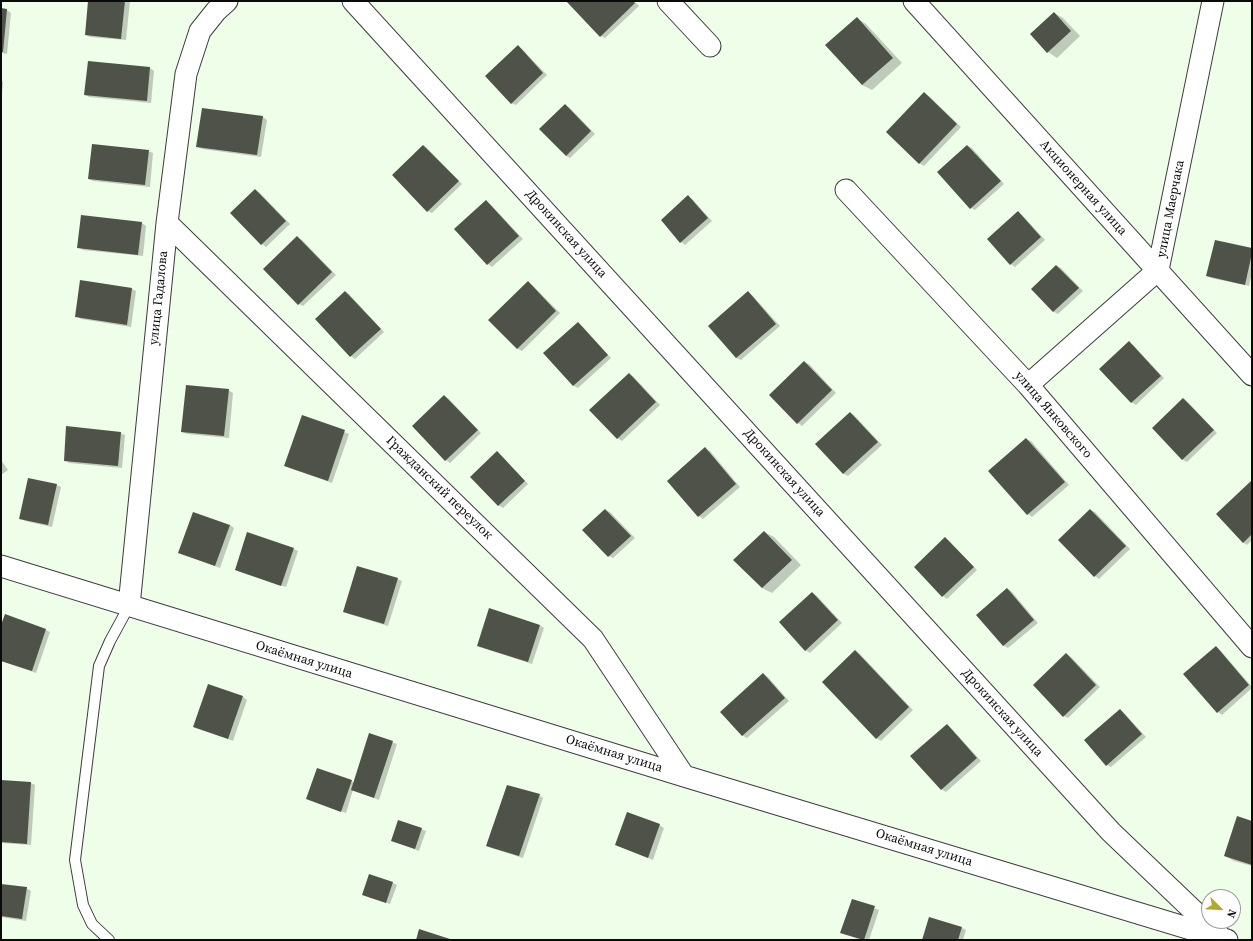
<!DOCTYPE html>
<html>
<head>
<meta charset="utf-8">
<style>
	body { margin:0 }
	#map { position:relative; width:1253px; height:941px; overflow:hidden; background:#eefee9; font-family:"Source Serif 4",serif }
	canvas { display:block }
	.frame { position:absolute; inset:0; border:2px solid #0a0a0a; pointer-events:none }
	.north { position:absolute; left:1201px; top:889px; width:40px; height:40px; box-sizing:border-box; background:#fff; border:1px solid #9d9d9d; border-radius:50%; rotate:114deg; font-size:11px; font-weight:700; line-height:16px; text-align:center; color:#0a0a0a }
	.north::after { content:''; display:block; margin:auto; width:14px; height:18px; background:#b2a92b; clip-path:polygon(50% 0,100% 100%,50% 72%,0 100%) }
</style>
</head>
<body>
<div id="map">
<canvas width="1253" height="941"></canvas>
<div class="frame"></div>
<div class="north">N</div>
</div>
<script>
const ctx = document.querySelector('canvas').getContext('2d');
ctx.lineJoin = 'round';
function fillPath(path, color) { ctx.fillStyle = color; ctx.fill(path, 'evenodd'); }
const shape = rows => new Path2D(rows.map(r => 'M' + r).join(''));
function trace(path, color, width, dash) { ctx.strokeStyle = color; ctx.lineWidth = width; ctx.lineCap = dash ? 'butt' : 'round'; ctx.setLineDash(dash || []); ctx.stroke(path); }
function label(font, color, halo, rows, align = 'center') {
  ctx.font = font + ' "Source Serif 4",serif'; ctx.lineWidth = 4; ctx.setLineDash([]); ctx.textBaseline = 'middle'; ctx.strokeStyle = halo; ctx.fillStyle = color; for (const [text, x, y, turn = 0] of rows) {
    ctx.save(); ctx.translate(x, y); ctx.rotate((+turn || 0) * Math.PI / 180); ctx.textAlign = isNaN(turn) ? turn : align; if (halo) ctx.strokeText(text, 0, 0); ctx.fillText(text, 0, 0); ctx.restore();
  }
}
fillPath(shape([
	[89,1,130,1,126,40,90,37,86,35],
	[567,1,634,1,639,6,605,38,601,36],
	[1,9,7,10,11,13,7,54,1,53],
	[1054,13,1063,18,1080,36,1057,58,1048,52],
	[857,18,866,24,902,63,872,90,862,85],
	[518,46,522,49,547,75,516,105,511,103],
	[150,68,154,71,151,103,89,97,85,95],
	[1,80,3,82,1,105],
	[925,94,929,96,961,127,924,166,919,163],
	[565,105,570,108,595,134,570,158,566,156],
	[263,117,267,120,261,157,202,149,197,146],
	[424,146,428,149,462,184,432,213,428,211],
	[967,146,972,148,1004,184,975,210,971,208],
	[148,151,153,153,150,187,93,181,89,179],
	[255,190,260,193,290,224,266,247,262,244],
	[688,197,692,199,712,221,685,245,681,242,662,220],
	[486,201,490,204,523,239,492,267,488,264,456,229],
	[1018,213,1022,215,1045,240,1015,267,1011,264,989,239],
	[82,216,142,223,146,226,143,256,83,250,78,247],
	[297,237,302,240,336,275,303,306,299,304],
	[1252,249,1252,273,1249,286,1211,278,1207,276],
	[1056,266,1061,268,1083,291,1058,314,1054,312,1032,289],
	[528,283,532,285,560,313,522,351,518,349,490,320],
	[132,289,136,291,131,327,81,319,77,316],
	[345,292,349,294,384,332,355,359,351,356,316,319],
	[748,293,752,295,780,326,741,360,736,358,709,326],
	[578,323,582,326,611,358,578,388,574,386,545,354],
	[1129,342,1133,345,1164,378,1136,405,1131,402],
	[804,362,809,364,836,393,802,426,798,423,770,395],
	[629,374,633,376,660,405,622,441,617,438],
	[228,390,233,393,229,438,187,434,182,432],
	[444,396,449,399,481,433,450,463,446,460,413,426],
	[1184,399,1188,402,1217,433,1187,462,1183,460,1153,428],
	[850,413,854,415,882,445,848,476,844,474,816,444],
	[303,416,349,434,332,483,290,468],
	[120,433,125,435,122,468,69,463,65,460],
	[1026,439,1031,441,1069,485,1032,517,1028,514,990,471],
	[705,449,710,451,740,487,703,519,699,516],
	[497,453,501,455,528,484,503,508,498,505],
	[1,460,8,470,1,475],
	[1252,483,1252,540,1247,545,1243,542],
	[57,485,61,487,52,527,25,521,21,518],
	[605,510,610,512,635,538,613,558,609,556],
	[1090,510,1095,512,1130,549,1099,579,1095,576],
	[230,525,234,528,220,568,180,553],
	[764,532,774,537,801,565,772,593,762,588],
	[945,538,949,541,977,570,947,599,943,596,915,567],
	[294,549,298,551,286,587,240,572,236,570],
	[397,579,402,581,388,626,349,614,345,612],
	[1008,589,1012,592,1038,623,1008,648,1004,646,978,615],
	[813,593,817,596,842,623,810,653,805,650],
	[539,625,544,628,532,664,483,648],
	[1,628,46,630,50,632,36,673,1,661],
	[1216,647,1220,650,1252,687,1252,688,1222,715,1218,712],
	[856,651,860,654,913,710,881,741,876,738],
	[1067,654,1071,657,1100,687,1068,718,1064,716],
	[763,674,768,677,789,701,747,738,743,736,721,712],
	[243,697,247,700,233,741,194,726],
	[1120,710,1124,713,1146,737,1111,767,1107,765],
	[947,725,951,728,981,761,946,792,941,789],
	[370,734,397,744,379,800,353,790,346,813,308,799,351,781,354,783],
	[1,781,31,783,35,785,31,845,1,843],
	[539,795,543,798,523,858,491,848,487,846],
	[1252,822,1252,866,1234,861,1225,856],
	[659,825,664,828,653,860,616,845],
	[421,829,426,831,419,851,392,841],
	[393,883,397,885,390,904,368,897],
	[1,885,26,888,31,891,26,921,1,917],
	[852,900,879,910,869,940,861,940,841,933],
	[929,918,962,928,966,930,963,940,923,940]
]), '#0003');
fillPath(shape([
	[88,1,125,1,121,39,85,35],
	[566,1,633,1,635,3,600,37],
	[1,8,7,9,3,52,1,52],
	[1054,12,1071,31,1047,53,1030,34],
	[857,17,893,58,862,85,825,45],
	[518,45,543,73,511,104,485,76],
	[88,61,150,67,147,101,84,95],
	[924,92,957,124,919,164,886,132],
	[565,104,591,131,566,156,539,129],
	[202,108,263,116,257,155,196,147],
	[92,144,149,150,145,185,88,179],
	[423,145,459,181,427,212,392,175],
	[967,145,1001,181,970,209,937,172],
	[255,189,286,221,261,245,230,213],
	[688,195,708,218,680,243,661,220],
	[486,200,519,236,487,265,454,229],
	[1018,211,1041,237,1010,265,987,239],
	[81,215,142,222,138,255,77,248],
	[297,236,332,272,298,305,263,269],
	[1215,240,1252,248,1252,253,1245,285,1206,276],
	[1056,265,1079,288,1053,312,1031,289],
	[80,280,132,288,127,325,75,317],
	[528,281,556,311,517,349,488,320],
	[345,291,381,329,350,357,315,319],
	[748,291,776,324,736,358,708,326],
	[578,322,608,355,573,386,543,353],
	[1129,341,1161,376,1131,403,1099,369],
	[804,361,832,390,797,424,769,395],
	[629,373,656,402,617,439,589,410],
	[186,385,229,389,224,436,181,432],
	[444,395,478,430,445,461,412,426],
	[1183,398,1214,430,1182,460,1152,428],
	[850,412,878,442,843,474,815,444],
	[302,415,345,430,328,481,284,466],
	[66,426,121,432,118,466,64,461],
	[1026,438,1065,482,1027,515,988,471],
	[705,447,736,484,698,517,667,481],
	[497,451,525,481,498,506,470,477],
	[28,478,57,484,48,525,19,519],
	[1251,481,1252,483,1252,534,1243,543,1216,514],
	[605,509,631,536,608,557,582,530],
	[1090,509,1126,546,1094,577,1058,540],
	[193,512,230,525,215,566,178,553],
	[764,531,792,560,762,588,733,560],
	[247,532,294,548,281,586,235,570],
	[945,537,974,567,942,597,914,567],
	[357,566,398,578,384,624,343,612],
	[1007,588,1034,620,1003,646,976,615],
	[812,592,838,620,805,651,779,622],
	[489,608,540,625,528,662,477,646],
	[5,614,46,629,32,671,1,661,1,625],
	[1216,646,1249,685,1217,713,1183,674],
	[855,650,909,707,876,739,822,682],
	[1066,653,1096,685,1063,717,1033,685],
	[763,673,785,698,742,736,720,712],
	[208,684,243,696,228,739,193,727],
	[1120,709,1142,734,1106,766,1084,740],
	[947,724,977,758,941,790,910,756],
	[369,733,393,741,374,798,351,790],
	[317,768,352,780,341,812,306,799],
	[1,780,31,782,27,844,1,842],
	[507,785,540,794,519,856,486,846],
	[627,812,660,824,648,858,615,845],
	[1237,816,1252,821,1252,865,1224,856],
	[398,820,422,828,415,849,391,841],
	[369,874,393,882,386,903,362,895],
	[1,884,27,887,22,919,1,916],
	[852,899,875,906,864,940,840,933],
	[929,917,962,927,958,940,922,940],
	[419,929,453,940,416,940]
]), '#4e5248');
const lane = shape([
	[109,940,92,924,83,905,75,860,99,666,110,641,129,606]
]);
const street = shape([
	[353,1,1111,832,1219,935],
	[668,1,710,46],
	[914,1,1252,375],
	[846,190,1028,385,1252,647],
	[167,223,593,639,684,776],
	[1028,385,1158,270,1213,1],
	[1,566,684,776,1227,940],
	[129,606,167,223,186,74,200,31,216,11,227,1]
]);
trace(lane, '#3d3d3d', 12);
trace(street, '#3d3d3d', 23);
trace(lane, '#fff', 10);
trace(street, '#fff', 21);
label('13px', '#0a0a0a', '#fff', [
	["Акционерная улица",1083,188,48],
	["улица Маерчака",1171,209,-79],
	["Дрокинская улица",566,234,48],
	["улица Гадалова",159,298,-84],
	["улица Янковского",1053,415,49],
	["Дрокинская улица",784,473,48],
	["Гражданский переулок",439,488,44],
	["Окаёмная улица",304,660,17],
	["Дрокинская улица",1002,713,48],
	["Окаёмная улица",614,754,17],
	["Окаёмная улица",924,848,17]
]);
</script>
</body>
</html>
